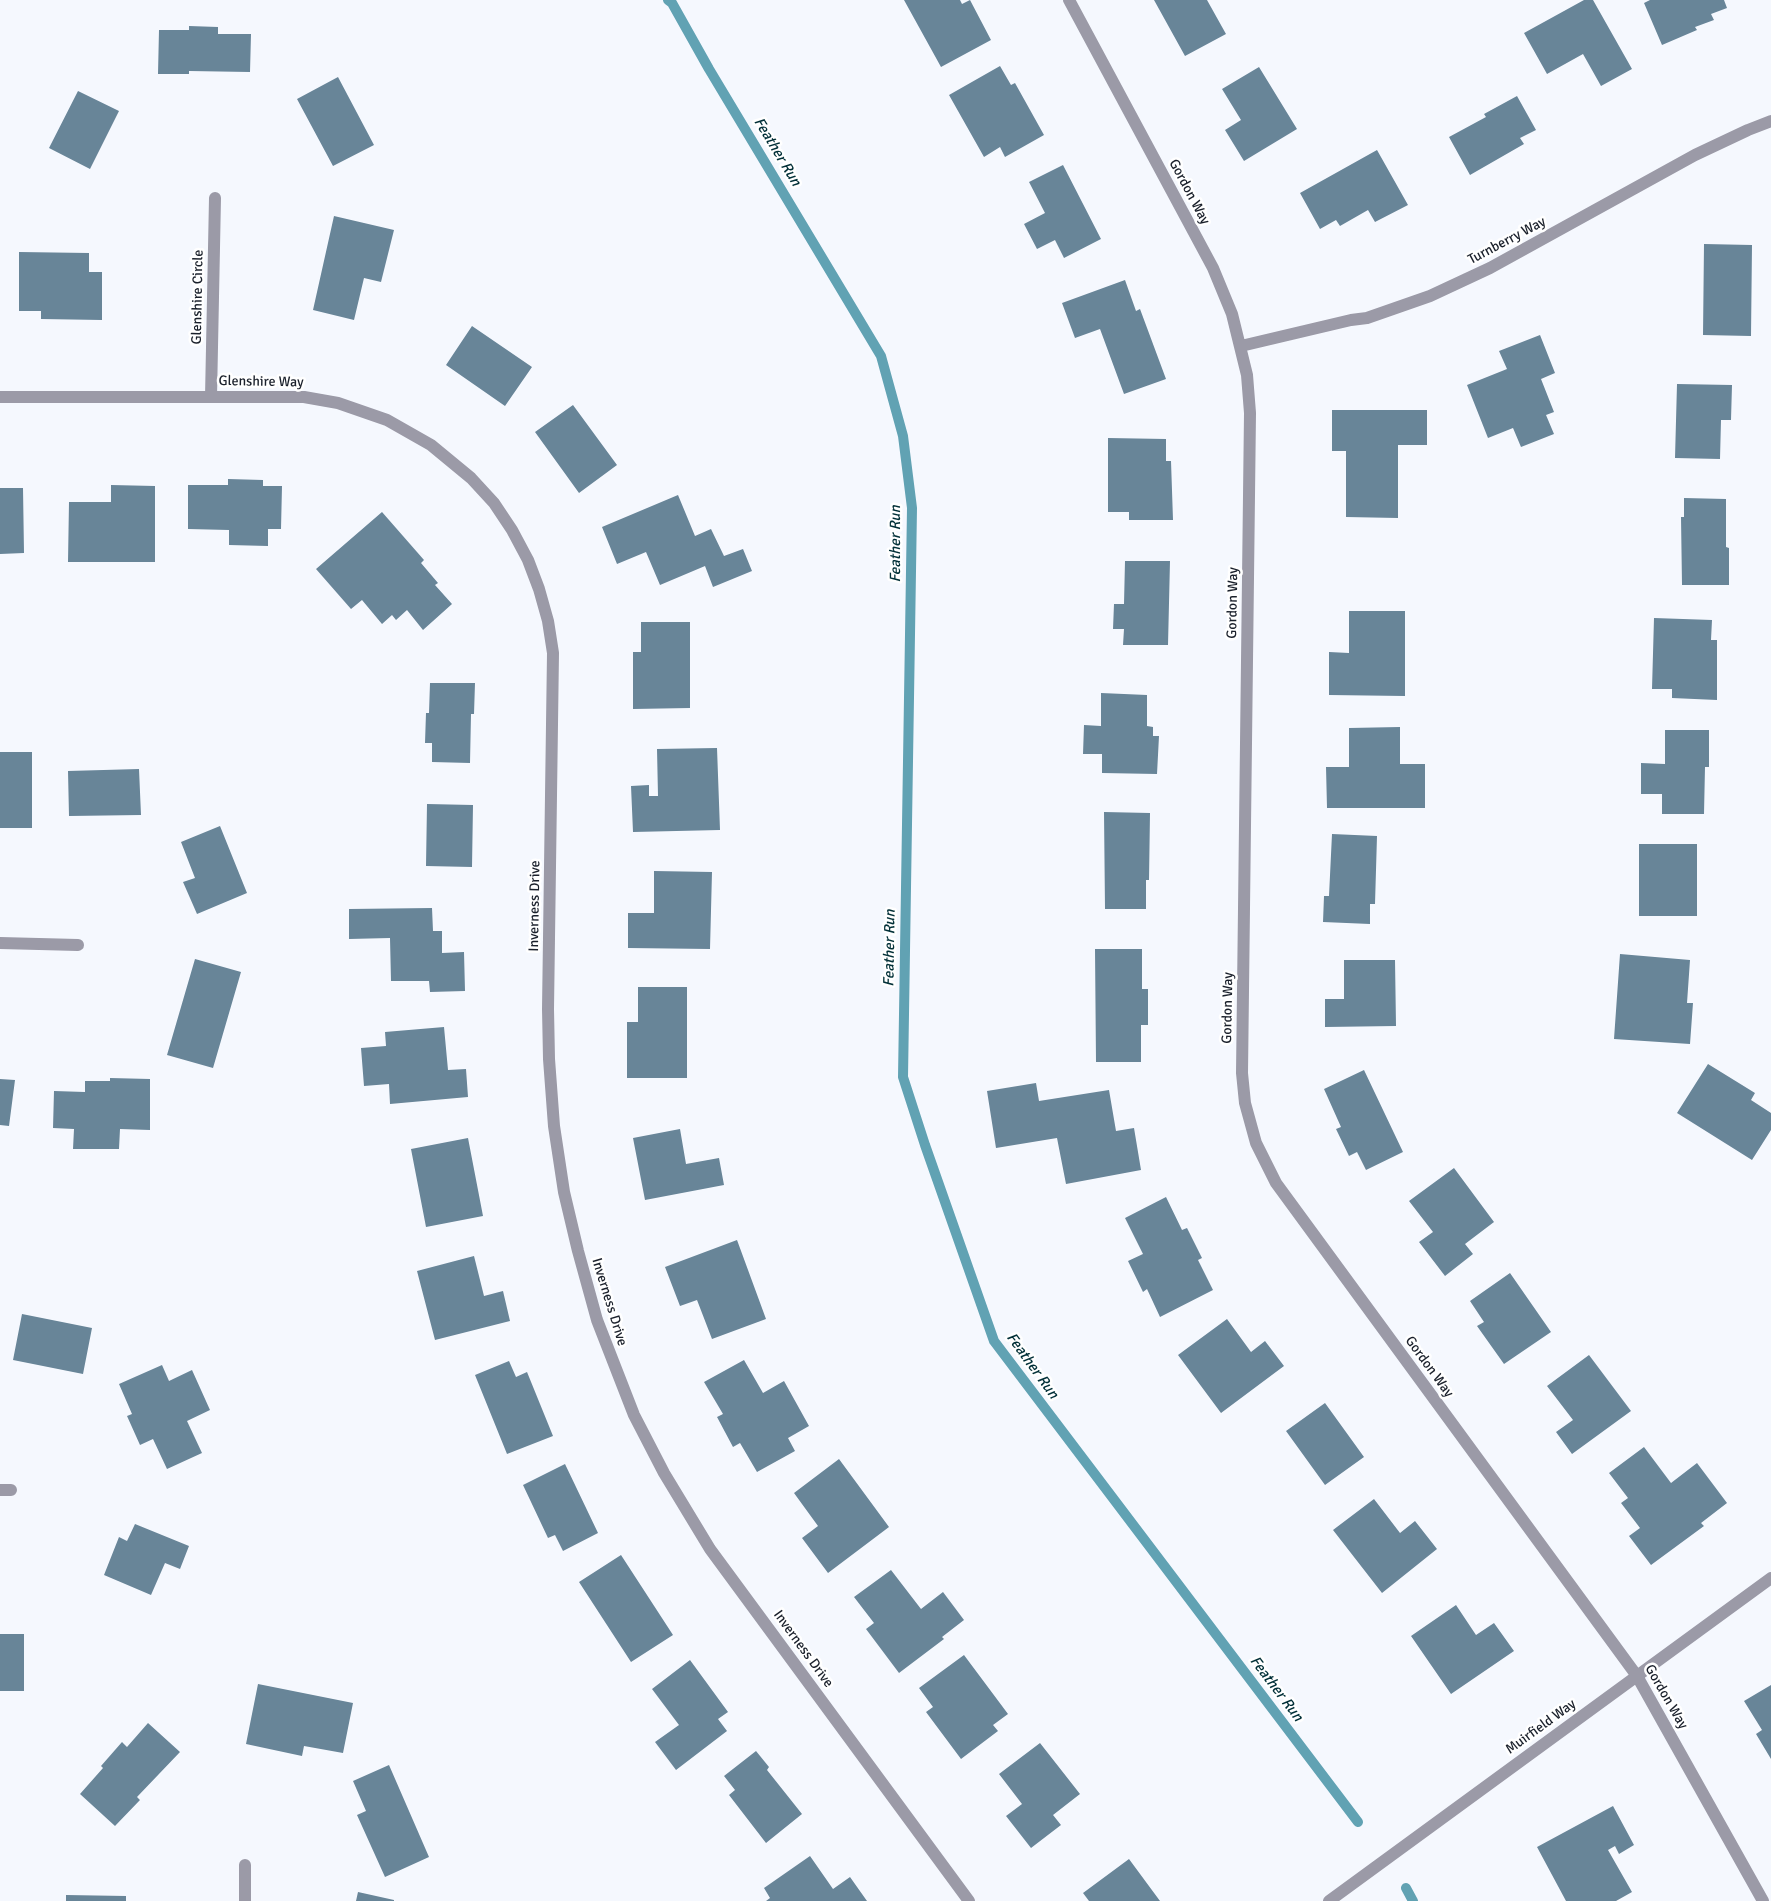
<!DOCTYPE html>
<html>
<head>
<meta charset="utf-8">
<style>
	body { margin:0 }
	canvas { display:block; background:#f5f8fe }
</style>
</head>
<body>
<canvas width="1771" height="1901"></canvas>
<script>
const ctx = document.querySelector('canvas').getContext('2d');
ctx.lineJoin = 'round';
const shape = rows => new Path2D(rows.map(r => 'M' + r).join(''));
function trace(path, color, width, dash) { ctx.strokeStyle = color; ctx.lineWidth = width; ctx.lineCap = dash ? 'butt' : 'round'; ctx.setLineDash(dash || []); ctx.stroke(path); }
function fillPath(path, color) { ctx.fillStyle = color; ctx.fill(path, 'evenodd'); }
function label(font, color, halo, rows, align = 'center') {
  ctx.font = font + ' Signika,sans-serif'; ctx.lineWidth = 5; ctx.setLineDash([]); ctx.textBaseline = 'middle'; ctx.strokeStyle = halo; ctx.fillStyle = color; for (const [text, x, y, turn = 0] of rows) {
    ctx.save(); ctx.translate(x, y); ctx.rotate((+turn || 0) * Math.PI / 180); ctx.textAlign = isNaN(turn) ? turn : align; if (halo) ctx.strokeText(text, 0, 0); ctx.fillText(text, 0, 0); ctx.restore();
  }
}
trace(shape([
	[668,0,672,3,709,69,881,356,903,436,912,508,903,1077,925,1145,994,1341,1358,1822],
	[1406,1888,1413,1901]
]), '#61a2b3', 10);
fillPath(shape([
	[904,0,960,0,962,4,970,0,991,40,941,67],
	[1154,0,1207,0,1226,34,1185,56],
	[1584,0,1593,0,1632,69,1601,86,1583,54,1547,74,1524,33],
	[1650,0,1724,0,1727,8,1711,14,1714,20,1695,27,1697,30,1662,45,1644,3],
	[189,26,218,27,218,34,251,34,250,72,189,71,189,74,158,74,159,30,189,30],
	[1000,66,1011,85,1015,83,1044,135,1005,157,1000,147,984,157,949,95],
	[1259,67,1297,129,1244,161,1225,130,1241,120,1222,89],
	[338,77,374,145,333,166,297,99],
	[78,91,119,111,90,169,49,148],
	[1517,96,1536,130,1520,138,1524,144,1470,175,1449,137,1486,117,1484,114],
	[1377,150,1408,205,1375,222,1368,210,1340,226,1336,220,1320,229,1300,193],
	[1063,165,1101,239,1064,258,1055,240,1037,249,1024,224,1045,213,1029,182],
	[334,216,394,230,381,282,364,278,354,320,313,310],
	[1704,244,1752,245,1751,336,1703,335],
	[19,252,89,253,89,272,102,272,102,320,41,319,41,311,19,311],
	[1125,280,1136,311,1140,309,1166,379,1124,394,1100,329,1075,338,1062,303],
	[472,326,532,367,505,406,446,365],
	[1540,335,1555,373,1541,379,1554,412,1546,415,1554,434,1521,447,1513,428,1488,438,1467,385,1507,369,1499,351],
	[1677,384,1732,385,1731,420,1721,420,1720,459,1675,458],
	[573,405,617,465,579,493,535,432],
	[1332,410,1427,410,1427,445,1398,445,1398,518,1346,517,1346,451,1332,451],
	[1108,438,1166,439,1166,461,1171,461,1173,520,1129,520,1129,512,1108,512],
	[228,479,263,480,263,486,282,486,281,529,268,529,268,546,229,545,229,530,188,529,188,485,228,485],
	[111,485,155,486,155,562,68,562,69,502,111,502],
	[0,488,23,488,24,553,0,554],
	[678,495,695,536,711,529,724,556,743,549,752,571,713,587,705,566,660,585,646,552,617,564,602,527],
	[1684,498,1726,499,1726,547,1729,548,1729,585,1682,585,1681,517,1684,517],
	[382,512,424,560,421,563,438,583,435,585,452,604,423,630,407,610,396,620,392,615,382,624,362,600,351,609,316,569],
	[1125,561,1170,561,1168,645,1123,645,1124,629,1113,629,1114,604,1124,604],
	[1349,611,1405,611,1405,696,1329,695,1329,652,1349,653],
	[1654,618,1712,620,1711,640,1717,640,1717,700,1672,698,1672,689,1652,689],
	[641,622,690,622,690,708,633,709,633,652,641,652],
	[430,683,475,683,474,714,471,714,470,763,432,762,432,743,425,743,426,713,429,713],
	[1101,693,1147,695,1147,726,1153,727,1153,736,1159,736,1157,774,1102,773,1102,754,1083,754,1084,725,1101,726],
	[1400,727,1400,764,1425,764,1425,808,1327,808,1326,767,1349,767,1349,728],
	[1665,730,1709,730,1709,767,1705,767,1704,814,1662,814,1662,794,1641,794,1641,763,1665,764],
	[717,748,720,830,633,832,631,786,649,785,649,796,658,796,657,749],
	[0,752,32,752,32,828,0,828],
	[139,769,141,815,69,816,68,771],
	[427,804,473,805,472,867,426,866],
	[1104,812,1150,813,1149,880,1146,880,1146,909,1105,909],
	[220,826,247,893,197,914,183,882,195,878,181,842],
	[1332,834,1377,836,1375,904,1370,904,1370,924,1323,922,1324,896,1329,896],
	[1639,844,1697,844,1697,916,1639,916],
	[654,871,712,872,710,949,628,948,628,913,654,913],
	[432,908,433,931,442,931,442,953,464,952,465,991,430,992,429,981,391,981,390,938,349,939,349,909],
	[1095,949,1142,949,1142,989,1148,989,1148,1025,1141,1025,1141,1062,1096,1062],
	[1620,954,1690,960,1687,1003,1693,1003,1690,1044,1614,1039],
	[195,959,241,972,213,1068,167,1055],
	[1344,960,1395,960,1396,1026,1325,1027,1325,999,1344,999],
	[638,987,687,987,687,1078,627,1078,627,1022,638,1022],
	[444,1027,448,1070,466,1069,468,1097,390,1104,389,1084,364,1086,361,1048,386,1046,385,1032],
	[1708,1064,1755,1093,1751,1100,1771,1113,1771,1130,1752,1160,1677,1113],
	[1364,1070,1403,1152,1366,1170,1357,1152,1349,1156,1336,1129,1341,1127,1324,1089],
	[110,1078,150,1079,150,1130,120,1129,119,1149,73,1149,74,1129,53,1128,54,1091,85,1092,85,1081,110,1081],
	[0,1079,15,1080,9,1126,0,1125],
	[1036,1083,1039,1101,1109,1090,1116,1131,1134,1128,1141,1170,1066,1184,1057,1138,996,1148,987,1091],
	[680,1129,686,1164,719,1158,724,1185,645,1200,633,1138],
	[468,1138,483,1216,426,1227,411,1149],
	[1454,1168,1494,1222,1465,1244,1473,1254,1445,1276,1419,1242,1433,1232,1409,1201],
	[1166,1197,1182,1230,1187,1228,1202,1258,1198,1260,1213,1290,1160,1317,1147,1289,1143,1292,1128,1261,1143,1254,1125,1218],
	[737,1240,766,1319,712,1339,697,1300,680,1306,665,1267],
	[474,1256,484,1296,503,1291,510,1321,435,1340,417,1271],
	[1510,1273,1551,1332,1504,1364,1477,1326,1484,1322,1470,1301],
	[22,1314,92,1328,83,1374,13,1360],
	[1227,1319,1251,1352,1265,1341,1284,1366,1221,1413,1178,1355],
	[1589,1355,1631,1411,1572,1454,1556,1432,1573,1420,1547,1386],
	[744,1360,763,1393,784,1381,809,1426,788,1438,795,1451,757,1472,740,1443,733,1447,717,1417,723,1414,704,1382],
	[509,1361,516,1377,527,1372,553,1436,507,1454,475,1375],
	[162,1365,169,1381,192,1370,210,1410,187,1421,202,1453,167,1469,153,1439,140,1445,127,1416,132,1414,119,1384],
	[1325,1403,1364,1457,1325,1485,1286,1431],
	[1644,1447,1671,1483,1697,1463,1727,1503,1701,1523,1704,1526,1651,1565,1629,1536,1640,1528,1621,1503,1628,1498,1609,1473],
	[839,1459,889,1527,828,1573,802,1538,818,1526,794,1493],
	[565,1464,598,1533,563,1551,555,1535,548,1538,523,1485],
	[1374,1499,1400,1533,1415,1521,1437,1549,1382,1593,1333,1530],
	[135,1524,189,1546,180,1569,165,1563,151,1595,104,1575,119,1537,127,1541],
	[621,1555,673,1635,631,1662,579,1582],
	[891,1570,921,1609,943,1592,964,1620,942,1637,944,1639,899,1673,866,1629,874,1623,854,1597],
	[1456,1605,1476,1635,1494,1623,1514,1651,1451,1694,1411,1636],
	[0,1634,24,1634,24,1691,0,1691],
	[964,1655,1008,1714,993,1725,998,1731,961,1759,926,1712,933,1707,919,1688],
	[690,1660,728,1712,718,1719,727,1731,676,1770,655,1742,679,1725,652,1689],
	[258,1684,353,1703,343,1753,304,1746,302,1756,246,1744],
	[1771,1685,1771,1759,1756,1734,1762,1730,1744,1701],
	[148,1723,180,1752,137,1797,140,1800,115,1826,80,1794,103,1768,101,1766,122,1742,127,1747],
	[1040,1743,1080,1794,1053,1815,1061,1825,1031,1848,1006,1816,1022,1804,999,1774],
	[756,1751,769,1767,767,1770,802,1814,766,1843,729,1795,735,1790,724,1776],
	[389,1765,429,1857,385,1877,357,1815,366,1811,353,1781],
	[1613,1806,1634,1845,1619,1854,1615,1846,1608,1850,1632,1892,1616,1901,1566,1901,1537,1847],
	[810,1856,833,1889,850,1877,867,1901,766,1901,770,1898,764,1888],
	[1129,1859,1160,1901,1089,1901,1083,1893],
	[358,1892,394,1900,394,1901,356,1901],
	[66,1895,126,1896,126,1901,66,1901]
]), '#688598');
trace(shape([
	[1069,0,1213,268,1232,314,1247,375,1250,413,1242,1073,1245,1103,1256,1143,1276,1183,1637,1676,1763,1901],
	[1241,346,1351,320,1367,318,1430,296,1490,268,1695,155,1748,130,1771,121],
	[0,397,304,397,338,403,387,420,431,445,471,478,494,503,512,530,528,560,539,589,548,621,553,653,548,1009,549,1059,554,1126,564,1192,578,1251,597,1320,634,1415,664,1473,710,1549,969,1901],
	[211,397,215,198],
	[0,943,78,945],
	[0,1490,11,1490],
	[245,1865,245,1901],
	[1329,1901,1771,1578]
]), '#9b9aa7', 12);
label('14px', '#1a202b', '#fff', [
	["Gordon Way",1189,192,62],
	["Turnberry Way",1507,241,-28],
	["Glenshire Circle",198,297,-89],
	["Glenshire Way",261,382,1],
	["Gordon Way",1233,603,-89],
	["Inverness Drive",535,906,-89],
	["Gordon Way",1228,1008,-89],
	["Inverness Drive",609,1302,73],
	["Gordon Way",1429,1367,54],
	["Inverness Drive",803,1649,54],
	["Gordon Way",1666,1697,60],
	["Muirfield Way",1541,1727,-36]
]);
label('italic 15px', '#012f37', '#fff', [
	["Feather Run",777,152,59],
	["Feather Run",896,544,-90],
	["Feather Run",890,948,-89],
	["Feather Run",1032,1366,54],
	["Feather Run",1276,1689,53]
]);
</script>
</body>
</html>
